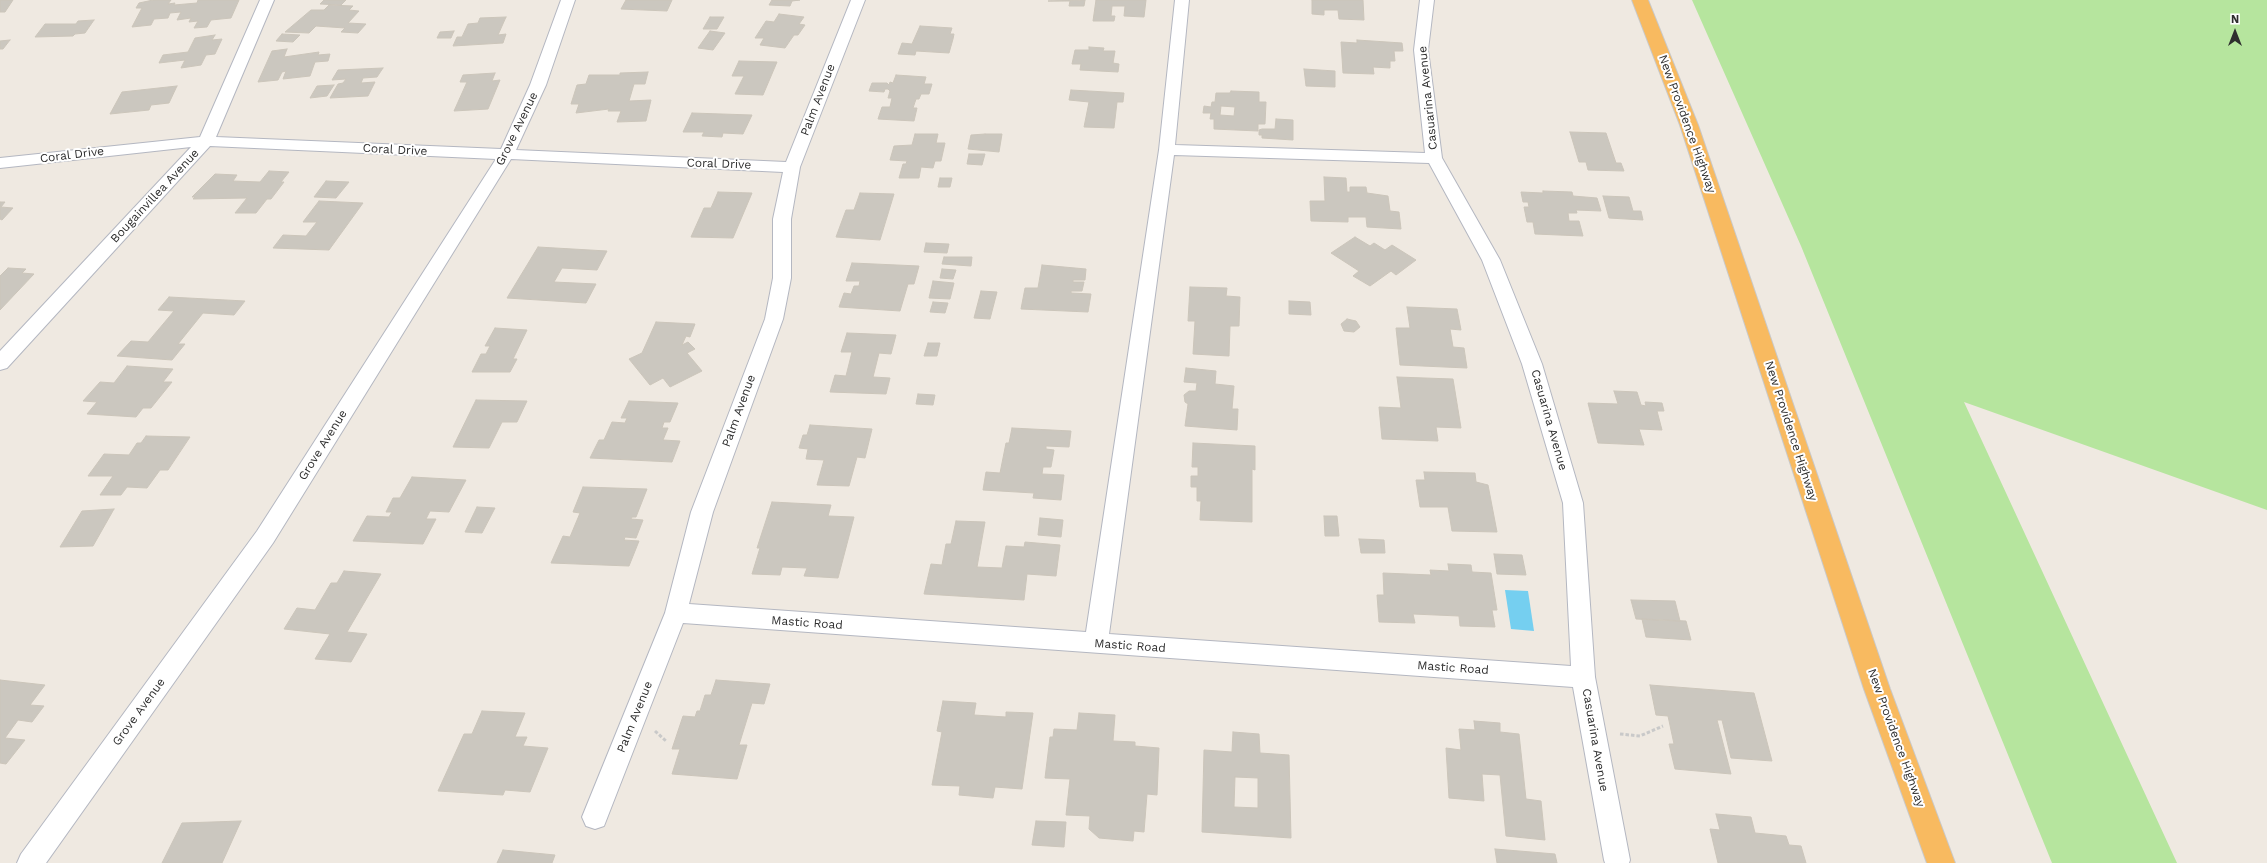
<!DOCTYPE html>
<html>
<head>
<meta charset="utf-8">
<style>
	body { margin:0 }
	#map { position:relative; width:2267px; height:863px; overflow:hidden; background:#efe9e1; font-family:"Work Sans",sans-serif }
	canvas { display:block }
	.north { position:absolute; left:2215px; top:12px; width:40px; height:40px; -webkit-text-stroke:3px #fff; paint-order:stroke; rotate:0deg; font-size:11px; font-weight:700; line-height:16px; text-align:center; color:#2e2e2e }
	.north::after { content:''; display:block; margin:auto; width:14px; height:18px; background:#2e2e2e; clip-path:polygon(50% 0,100% 100%,50% 72%,0 100%) }
</style>
</head>
<body>
<div id="map">
<canvas width="2267" height="863"></canvas>
<div class="north">N</div>
</div>
<script>
const ctx = document.querySelector('canvas').getContext('2d');
ctx.lineJoin = 'round';
function fillPath(path, color) { ctx.fillStyle = color; ctx.fill(path, 'evenodd'); }
const shape = rows => new Path2D(rows.map(r => 'M' + r).join(''));
function trace(path, color, width, dash) { ctx.strokeStyle = color; ctx.lineWidth = width; ctx.lineCap = dash ? 'butt' : 'round'; ctx.setLineDash(dash || []); ctx.stroke(path); }
function label(font, color, halo, rows, align = 'center') {
  ctx.font = font + ' "Work Sans",sans-serif'; ctx.lineWidth = 4; ctx.setLineDash([]); ctx.textBaseline = 'middle'; ctx.strokeStyle = halo; ctx.fillStyle = color; for (const [text, x, y, turn = 0] of rows) {
    ctx.save(); ctx.translate(x, y); ctx.rotate((+turn || 0) * Math.PI / 180); ctx.textAlign = isNaN(turn) ? turn : align; if (halo) ctx.strokeText(text, 0, 0); ctx.fillText(text, 0, 0); ctx.restore();
  }
}
fillPath(shape([
	[1692,0,2267,0,2267,510,1964,402,2177,863,2052,863,1801,246]
]), '#b6e59e');
fillPath(shape([
	[1505,590,1528,591,1534,631,1511,629]
]), '#75cff0');
const building = shape([
	[0,0,13,0,5,12,0,12,0,0],
	[153,0,171,0,168,4,175,3,174,5,197,3,198,0,239,0,231,18,211,20,207,27,194,28,198,21,189,22,191,18,177,20,181,12,170,13,168,18,154,19,151,25,132,27,142,8,136,8,139,3,153,0],
	[324,0,346,0,341,5,320,4,324,0],
	[626,0,672,0,667,11,621,9,626,0],
	[772,0,800,0,792,1,790,6,769,5,772,0],
	[1085,0,1084,6,1069,6,1070,1,1048,1,1085,0],
	[1096,0,1146,0,1144,17,1124,16,1125,6,1112,6,1111,16,1115,16,1114,21,1093,21,1096,0],
	[1312,0,1363,0,1364,20,1339,19,1338,10,1324,10,1324,15,1312,14,1312,0],
	[329,5,353,6,349,10,359,11,348,23,366,24,358,33,341,32,345,28,316,26,309,33,285,32,311,10,324,10,329,5],
	[779,14,804,17,799,24,805,25,798,35,794,35,785,48,760,45,764,38,755,38,766,21,774,22,779,14],
	[506,17,498,35,506,34,503,43,453,46,457,37,462,37,468,24,478,23,480,18,506,17],
	[710,17,724,17,717,29,703,29,710,17],
	[94,20,85,33,75,34,73,36,35,37,45,24,76,24,78,21,94,20],
	[920,26,952,28,950,34,954,34,953,39,949,53,916,51,915,55,898,54,902,43,912,44,920,26],
	[454,31,451,38,437,38,440,32,454,31],
	[710,31,725,33,713,50,698,48,710,31],
	[282,34,300,35,293,42,276,41,282,34],
	[215,35,212,40,222,39,215,54,206,55,201,65,181,68,185,60,159,63,163,55,188,52,195,38,215,35],
	[10,40,3,49,0,49,0,41,10,40],
	[1357,40,1402,43,1403,51,1394,51,1395,61,1390,61,1390,68,1373,67,1374,74,1343,73,1341,42,1357,43,1357,40],
	[1089,47,1104,48,1103,51,1115,51,1113,63,1119,64,1118,72,1080,70,1081,64,1072,64,1075,50,1089,50,1089,47],
	[287,49,284,57,319,52,318,55,330,54,328,61,315,62,310,76,283,79,286,71,282,72,278,80,258,82,272,51,287,49],
	[739,61,777,62,763,95,735,94,744,76,732,76,739,61],
	[383,68,377,77,363,78,361,83,375,82,368,96,330,98,338,84,343,83,346,79,332,80,338,70,383,68],
	[1304,69,1335,71,1335,87,1306,86,1304,69],
	[648,72,645,84,634,84,629,101,651,100,646,121,617,122,621,111,608,111,609,109,576,113,579,104,571,104,577,85,586,84,589,75,620,75,620,73,648,72],
	[495,73,492,81,500,80,488,109,454,111,467,82,460,82,463,75,495,73],
	[896,75,926,77,924,84,932,84,929,94,921,94,919,99,916,99,913,108,917,108,914,121,878,119,882,107,890,107,892,98,888,98,890,91,888,89,885,89,884,92,869,91,872,83,887,83,889,85,890,82,893,83,896,75],
	[334,85,327,96,310,98,317,86,334,85],
	[177,86,169,103,151,105,149,110,110,114,122,92,177,86],
	[1071,90,1124,93,1123,102,1117,102,1114,128,1084,127,1089,102,1069,100,1071,90],
	[1231,91,1259,92,1259,102,1266,102,1265,124,1258,124,1258,131,1214,129,1214,119,1210,119,1211,113,1203,113,1204,106,1211,107,1212,102,1215,102,1216,93,1230,93,1231,91],
	[1221,106,1235,107,1234,116,1220,115,1221,106],
	[692,113,752,115,743,134,723,133,722,137,702,136,704,132,683,132,692,113],
	[1276,119,1293,120,1293,140,1262,138,1262,135,1259,135,1259,130,1262,129,1275,129,1276,119],
	[1570,132,1606,133,1616,163,1621,163,1624,171,1588,170,1586,162,1579,162,1570,132],
	[915,134,938,134,936,143,945,143,941,161,935,161,933,168,921,167,919,178,899,178,903,164,906,164,907,161,890,160,894,146,912,145,915,134],
	[985,134,1002,134,999,152,968,149,971,135,985,134],
	[969,154,985,154,982,165,967,164,969,154],
	[269,171,289,172,281,182,284,182,271,199,267,199,256,213,235,213,247,198,193,199,195,197,192,197,215,174,237,175,233,181,260,182,269,171],
	[1324,177,1346,178,1347,192,1350,192,1350,187,1366,187,1367,193,1388,196,1390,211,1399,212,1401,229,1367,227,1366,217,1348,217,1348,222,1311,221,1310,201,1325,201,1324,177],
	[940,178,952,178,950,187,938,187,940,178],
	[326,181,349,182,336,198,314,197,326,181],
	[1543,191,1572,192,1573,196,1597,198,1601,211,1576,210,1577,213,1568,213,1569,221,1579,221,1583,236,1535,234,1533,222,1527,222,1524,207,1529,207,1528,202,1523,202,1521,192,1543,193,1543,191],
	[718,192,752,193,733,238,691,237,704,208,711,208,718,192],
	[860,193,894,194,880,240,836,237,846,210,854,210,860,193],
	[1603,196,1629,197,1633,211,1641,211,1643,220,1609,218,1603,196],
	[319,201,363,203,329,250,273,248,283,235,306,236,317,222,303,222,319,201],
	[0,202,5,202,1,207,13,208,2,220,0,219,0,202],
	[1355,237,1370,246,1374,243,1385,250,1392,245,1416,260,1396,275,1391,271,1370,286,1353,276,1359,271,1331,253,1355,237],
	[926,243,949,244,947,253,924,252,926,243],
	[538,247,607,251,597,270,562,268,554,282,596,284,586,303,507,298,538,247],
	[944,257,972,257,971,266,942,264,944,257],
	[852,263,919,266,914,284,908,284,900,311,839,307,844,293,851,294,854,286,859,286,860,281,846,281,852,263],
	[1042,265,1086,269,1085,280,1073,280,1073,282,1084,282,1082,291,1071,291,1071,293,1091,294,1088,312,1021,309,1025,288,1038,288,1042,265],
	[8,268,26,269,22,273,34,274,0,310,0,276,8,268],
	[942,269,956,270,953,279,940,278,942,269],
	[933,281,954,283,950,299,929,298,933,281],
	[1190,287,1227,288,1226,296,1240,297,1239,326,1230,326,1229,356,1193,354,1195,321,1188,321,1190,287],
	[981,291,997,292,990,319,974,318,981,291],
	[169,297,245,301,234,315,203,313,178,344,185,344,172,360,117,356,131,341,148,342,174,311,158,310,169,297],
	[1289,301,1310,302,1311,315,1289,314,1289,301],
	[933,302,948,303,945,313,930,312,933,302],
	[1407,307,1457,309,1461,330,1450,329,1453,347,1464,348,1467,368,1400,365,1396,328,1410,328,1407,307],
	[1347,319,1356,321,1360,327,1354,332,1344,331,1341,324,1347,319],
	[656,322,695,324,690,337,686,336,682,345,688,342,695,349,687,353,702,371,670,387,663,378,650,385,629,359,642,353,656,322],
	[495,328,527,330,513,359,517,359,510,372,472,372,481,354,486,354,490,346,485,346,495,328],
	[847,333,896,335,891,354,879,353,873,377,890,378,886,394,830,392,835,375,846,376,852,352,841,352,847,333],
	[928,343,940,343,937,356,924,356,928,343],
	[127,366,173,369,163,382,172,382,151,408,143,408,136,417,87,414,97,402,83,401,100,382,114,383,127,366],
	[1186,368,1216,371,1215,384,1234,386,1232,409,1238,409,1237,430,1185,426,1188,404,1185,402,1184,395,1189,391,1196,391,1197,383,1184,382,1186,368],
	[1397,377,1453,379,1461,428,1436,427,1438,441,1382,439,1379,407,1401,408,1397,377],
	[1614,391,1637,392,1641,405,1646,406,1645,402,1662,403,1664,411,1657,411,1662,430,1639,429,1644,445,1598,443,1588,403,1618,404,1614,391],
	[918,394,935,395,933,405,916,404,918,394],
	[476,400,527,401,517,422,502,422,489,448,453,447,476,400],
	[629,401,678,403,670,422,664,422,662,428,668,428,663,440,680,441,672,462,590,458,599,440,604,440,612,422,625,423,627,418,621,418,629,401],
	[810,425,872,429,865,458,857,457,849,486,817,485,824,460,806,459,808,449,799,448,803,435,807,435,810,425],
	[1012,428,1071,431,1069,447,1046,446,1046,449,1054,450,1051,467,1043,467,1042,474,1064,475,1061,500,1033,498,1034,493,983,490,986,472,1000,473,1006,443,1009,443,1012,428],
	[146,436,190,437,168,470,160,470,147,488,127,487,121,495,100,495,113,476,88,476,104,454,129,455,137,443,141,443,146,436],
	[1193,443,1255,446,1255,470,1252,469,1252,522,1200,520,1201,501,1197,501,1197,487,1191,487,1191,476,1198,476,1198,467,1192,467,1193,443],
	[1424,472,1475,473,1476,482,1488,485,1497,532,1452,531,1448,507,1420,507,1416,480,1425,480,1424,472],
	[412,477,466,480,449,512,430,511,426,519,436,519,423,544,353,541,367,516,389,517,392,512,386,512,393,498,400,498,412,477],
	[583,487,647,489,636,517,632,517,631,519,643,520,636,538,625,537,624,540,639,541,629,566,551,563,563,536,570,537,580,513,573,512,583,487],
	[772,502,831,505,828,516,854,517,838,578,804,576,807,568,782,567,780,575,752,574,760,548,757,548,772,502],
	[477,507,495,508,482,533,465,532,477,507],
	[114,509,93,546,60,547,82,511,114,509],
	[1324,516,1337,516,1339,536,1325,536,1324,516],
	[1040,518,1063,520,1061,537,1038,535,1040,518],
	[956,521,985,522,977,567,1002,568,1006,546,1024,547,1025,542,1060,545,1056,576,1027,574,1024,600,924,594,931,564,942,565,946,544,951,544,956,521],
	[1359,539,1384,540,1385,553,1361,553,1359,539],
	[1494,554,1522,555,1526,575,1497,574,1494,554],
	[1448,564,1471,565,1472,572,1491,573,1497,610,1492,610,1495,627,1460,626,1459,616,1413,614,1415,623,1379,622,1377,595,1384,595,1383,573,1431,575,1430,570,1449,571,1448,564],
	[344,571,381,574,347,632,367,634,351,662,315,659,330,634,284,629,297,608,315,610,331,583,337,583,344,571],
	[1631,600,1675,601,1680,621,1636,619,1631,600],
	[1642,619,1686,621,1691,640,1646,637,1642,619],
	[0,680,45,685,30,705,44,706,32,722,18,720,5,738,25,740,6,764,0,763,0,680],
	[716,680,770,684,764,704,752,703,739,745,747,745,737,779,672,774,680,749,672,749,683,716,695,717,697,711,700,711,705,695,711,695,716,680],
	[1650,685,1754,693,1772,761,1731,758,1722,720,1717,720,1731,774,1675,769,1669,744,1674,744,1668,716,1656,715,1650,685],
	[943,701,976,703,974,715,1006,717,1006,712,1033,713,1022,789,995,787,993,798,959,795,960,786,932,785,942,732,937,731,943,701],
	[482,711,525,713,515,737,527,737,523,746,548,748,530,792,505,790,503,795,438,791,464,734,472,734,482,711],
	[1079,713,1115,715,1113,741,1135,742,1135,746,1159,748,1157,795,1147,794,1144,832,1134,831,1133,841,1099,838,1089,829,1090,816,1066,815,1070,779,1045,778,1050,737,1053,737,1054,729,1077,730,1079,713],
	[1474,721,1500,723,1500,732,1519,734,1526,799,1541,801,1545,840,1506,836,1500,775,1482,774,1484,801,1449,798,1446,748,1461,750,1459,729,1475,730,1474,721],
	[1233,732,1259,734,1260,753,1289,755,1291,838,1202,832,1204,750,1232,752,1233,732],
	[1235,777,1258,778,1258,808,1234,807,1235,777],
	[1716,814,1751,817,1755,833,1786,836,1789,845,1801,846,1806,863,1718,863,1710,829,1720,830,1716,814],
	[241,821,222,863,162,863,182,823,241,821],
	[1036,821,1066,822,1064,847,1032,845,1036,821],
	[1495,849,1555,854,1557,863,1497,863,1495,849],
	[503,850,555,855,552,863,497,863,503,850]
]);
fillPath(building, '#cbc7bf');
trace(building, '#cbc5ba', 1);
const minor = shape([
	[260,0,274,0,216,137,501,149,530,85,561,0,575,0,546,85,516,150,786,162,851,0,865,0,800,167,791,219,791,278,783,319,713,512,689,604,1086,632,1159,150,1175,0,1189,0,1175,145,1425,153,1414,50,1420,0,1434,0,1428,50,1442,158,1500,260,1542,364,1583,503,1595,677,1630,860,1629,863,1605,863,1604,860,1573,687,683,623,604,826,595,829,586,826,582,817,665,613,691,512,765,319,773,278,773,219,783,172,511,159,273,543,46,863,17,863,21,854,257,531,496,159,210,146,7,368,0,370,0,351,191,147,0,168,0,158,200,137,260,0],
	[1174,155,1429,163,1482,260,1522,364,1563,503,1571,666,1109,634,1174,155]
]);
const trunk = shape([
	[1632,0,1648,0,1698,125,1890,689,1955,863,1927,863,1864,689,1680,125,1632,0]
]);
trace(minor, '#b4b7c1', 2);
trace(trunk, '#c9c9c9', 2);
trace(shape([
	[655,731,666,741],
	[1620,734,1640,736,1663,726]
]), '#c9c9c9', 3, [3.5, 2]);
fillPath(minor, '#fff');
fillPath(trunk, '#f8ba60');
label('12px', '#2e2e2e', '#fff', [
	["Casuarina Avenue",1428,98,-96],
	["Palm Avenue",818,100,-69],
	["New Providence Highway",1687,124,70],
	["Grove Avenue",517,129,-64],
	["Coral Drive",395,150,3],
	["Coral Drive",72,155,-7],
	["Coral Drive",719,164,2],
	["Bougainvillea Avenue",155,196,-47],
	["Palm Avenue",739,411,-70],
	["Casuarina Avenue",1549,420,74],
	["New Providence Highway",1791,431,72],
	["Grove Avenue",323,445,-58],
	["Mastic Road",807,623,4],
	["Mastic Road",1130,646,4],
	["Mastic Road",1453,668,4],
	["Grove Avenue",139,712,-54],
	["Palm Avenue",635,717,-68],
	["New Providence Highway",1896,738,70],
	["Casuarina Avenue",1595,740,80]
]);
</script>
</body>
</html>
